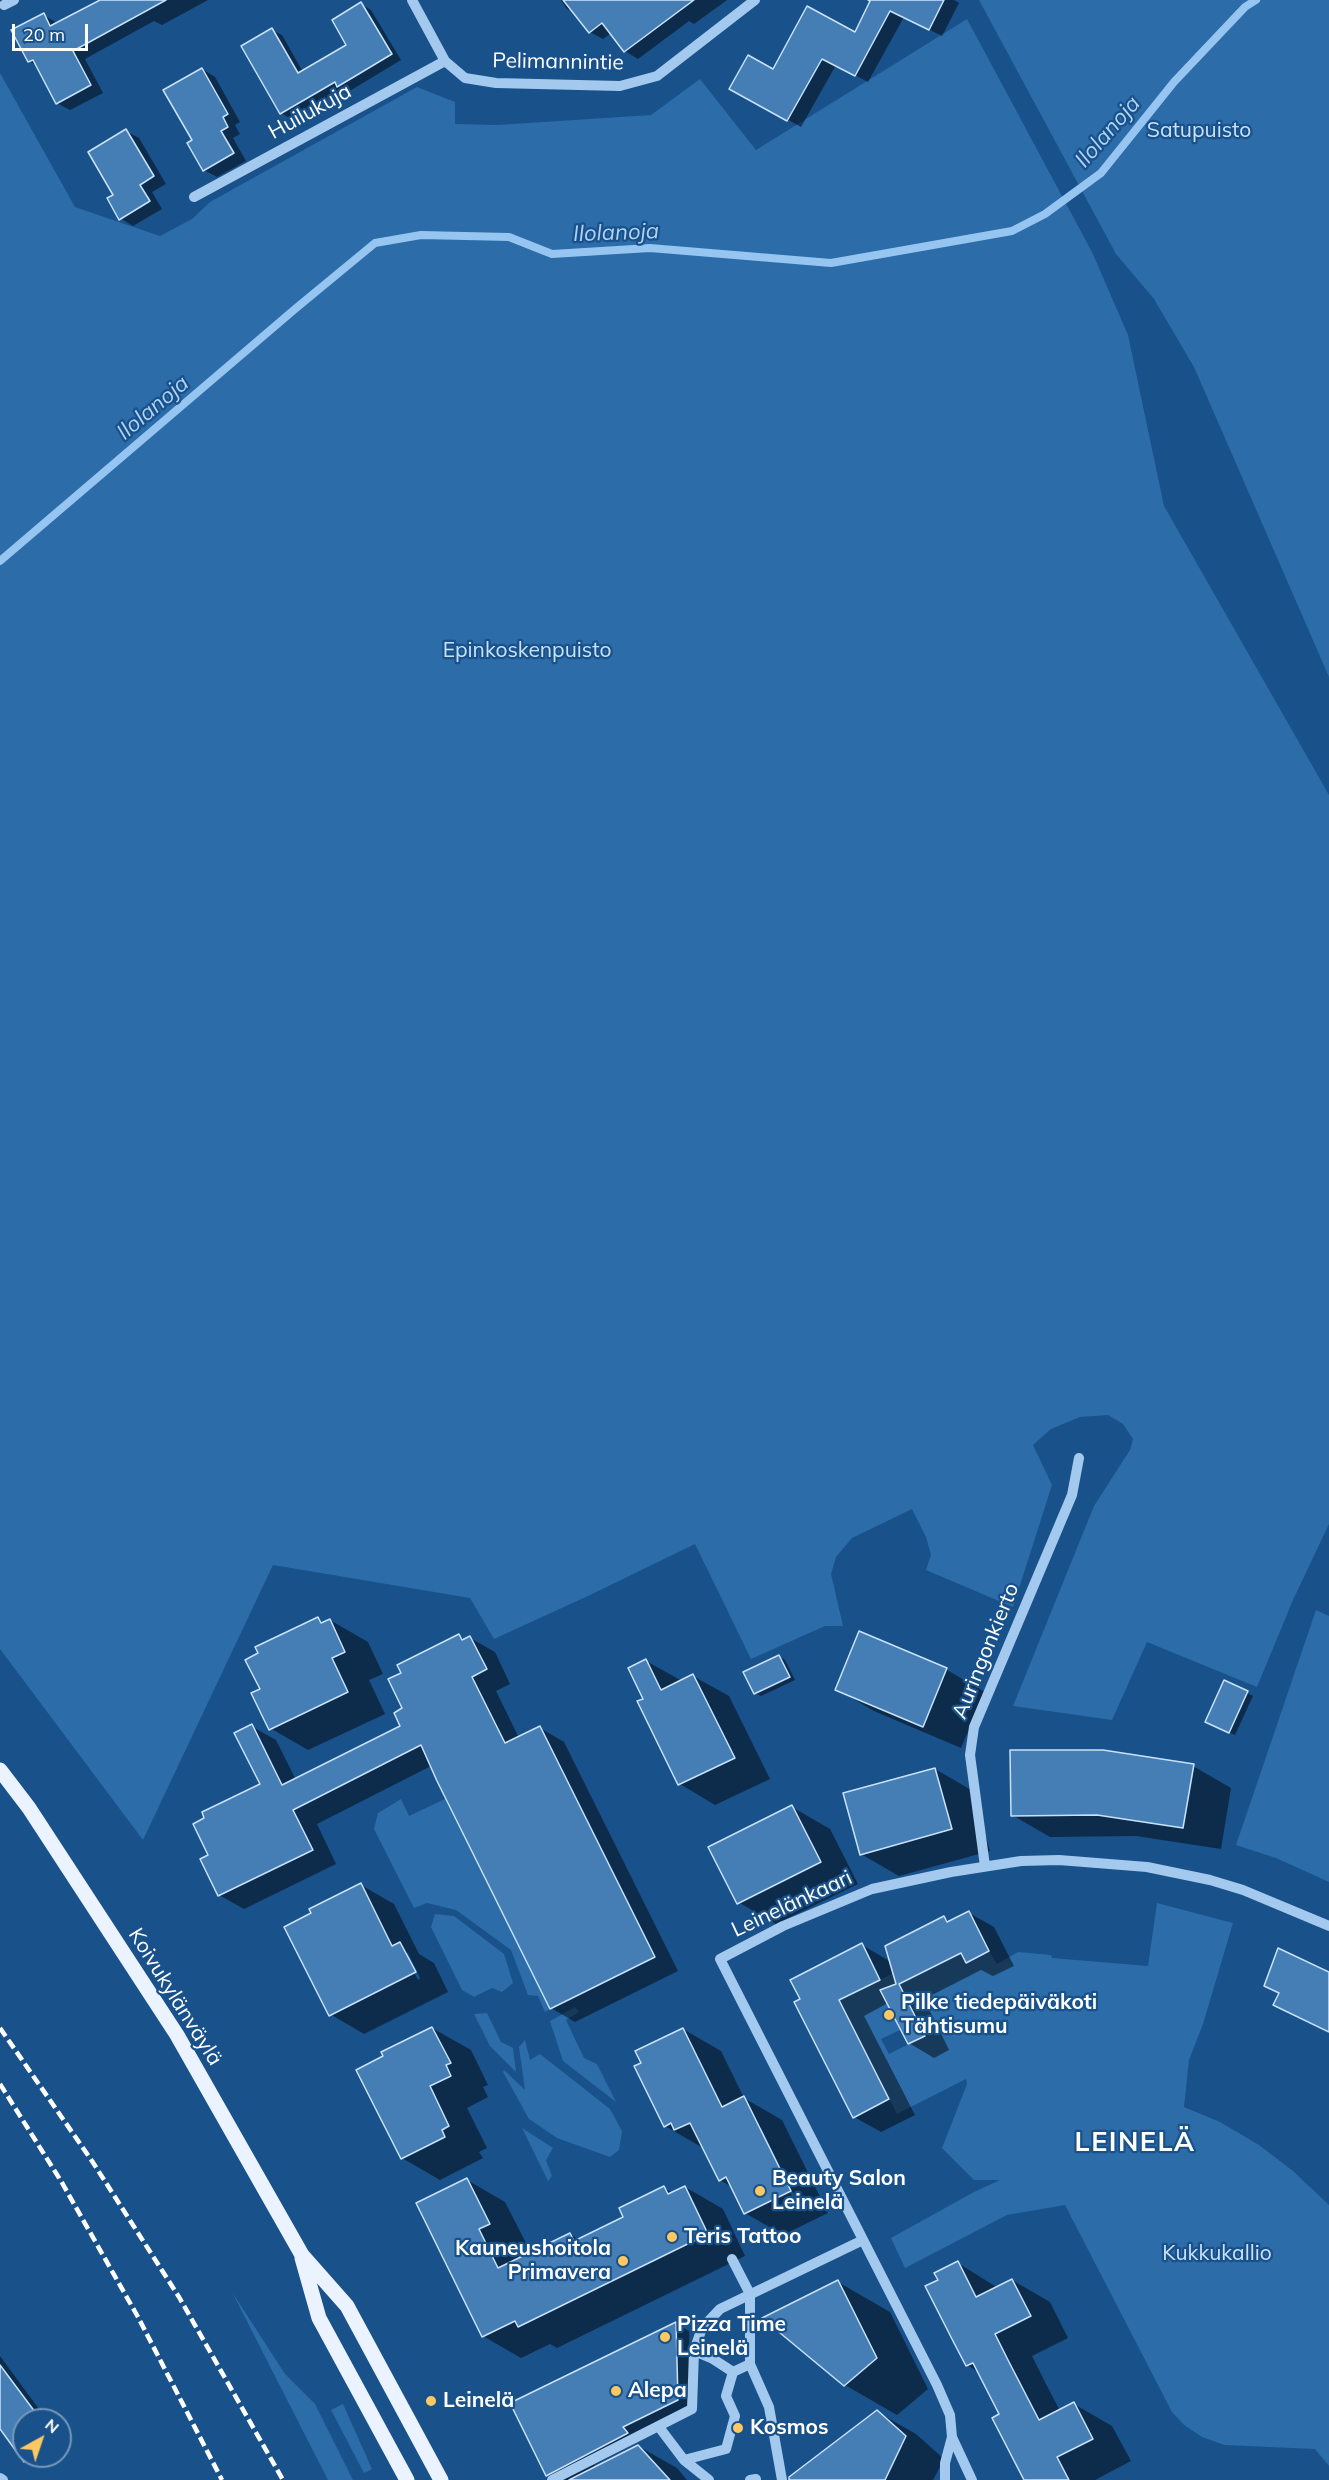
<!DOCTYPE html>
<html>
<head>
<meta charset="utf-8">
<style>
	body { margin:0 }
	#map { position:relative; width:1329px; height:2480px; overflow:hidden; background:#19518b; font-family:Mulish,sans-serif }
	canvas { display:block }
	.north { position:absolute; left:12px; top:2408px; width:60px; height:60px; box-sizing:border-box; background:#19518b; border:2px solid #7597b9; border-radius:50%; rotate:40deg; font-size:16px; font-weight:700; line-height:24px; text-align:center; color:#fff }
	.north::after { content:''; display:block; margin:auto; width:21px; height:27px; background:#ffc860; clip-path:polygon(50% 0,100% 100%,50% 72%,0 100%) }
	.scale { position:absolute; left:12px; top:24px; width:76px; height:27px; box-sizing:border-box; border:3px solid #fff; border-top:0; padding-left:8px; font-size:18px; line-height:21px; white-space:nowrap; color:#fff; -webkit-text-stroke:4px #19518b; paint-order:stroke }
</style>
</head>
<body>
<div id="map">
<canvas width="1329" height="2480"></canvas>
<div class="north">N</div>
<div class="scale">20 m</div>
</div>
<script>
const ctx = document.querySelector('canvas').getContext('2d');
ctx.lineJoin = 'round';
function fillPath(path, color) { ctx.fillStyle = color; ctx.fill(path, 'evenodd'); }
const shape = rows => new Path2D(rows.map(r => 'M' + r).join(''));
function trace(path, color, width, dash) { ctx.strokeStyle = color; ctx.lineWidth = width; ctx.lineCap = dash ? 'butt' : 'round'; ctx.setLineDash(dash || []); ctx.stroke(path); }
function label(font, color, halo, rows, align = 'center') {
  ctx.font = font + ' Mulish,sans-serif'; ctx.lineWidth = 4.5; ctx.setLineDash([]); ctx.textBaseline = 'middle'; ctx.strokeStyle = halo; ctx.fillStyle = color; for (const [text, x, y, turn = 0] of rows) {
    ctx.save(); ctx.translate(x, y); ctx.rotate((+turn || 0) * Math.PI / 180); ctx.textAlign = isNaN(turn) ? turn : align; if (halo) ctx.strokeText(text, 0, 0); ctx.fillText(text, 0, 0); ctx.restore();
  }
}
fillPath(shape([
	[979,0,1329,0,1329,677,1194,367,1154,299,1116,254],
	[967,19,1092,252,1128,335,1164,506,1329,795,1329,1524,1293,1600,1257,1687,1147,1642,1112,1720,1013,1706,1094,1506,1130,1450,1133,1439,1123,1424,1108,1415,1080,1417,1051,1429,1033,1445,1052,1485,1013,1607,926,1570,931,1555,926,1537,912,1509,852,1538,836,1557,831,1574,843,1626,825,1626,751,1659,695,1544,588,1596,494,1639,470,1598,273,1565,143,1840,0,1649,0,73,75,207,160,236,192,219,210,202,417,87,455,102,455,124,497,125,651,115,700,79,756,150],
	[1316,1610,1329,1616,1329,1882,1276,1858,1236,1845],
	[401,1799,409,1816,445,1799,550,2009,545,2012,538,1996,528,1995,511,1950,456,1910,427,1903,414,1908,374,1829,378,1813],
	[1157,1903,1233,1923,1203,2024,1189,2060,1184,2107,1220,2122,1259,2145,1293,2171,1329,2205,1329,2466,1315,2449,1224,2445,1202,2437,1184,2425,1172,2412,1065,2205,1007,2215,905,2268,891,2238,974,2192,1000,2180,974,2180,942,2148,967,2084,966,2079,897,2114,836,1995,859,1990,917,1961,924,1972,961,1953,966,1963,989,1951,997,1964,1018,1952,1051,1955,1052,1958,1148,1966],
	[907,2000,925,2036,889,2054,881,2039,900,2030,890,2009],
	[435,1914,454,1916,504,1954,513,1983,502,1992,492,1988,474,1997,462,1990,431,1927],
	[575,2007,579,2012,566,2020,584,2058,597,2064,616,2102,563,2061,550,2021],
	[487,2013,501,2042,513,2048,516,2072,490,2046,474,2014],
	[525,2040,530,2060,540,2054,610,2109,622,2131,619,2150,610,2157,557,2138,529,2119,503,2072,504,2070,525,2090,519,2047],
	[522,2128,553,2148,546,2160,552,2176,548,2181],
	[232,2292,285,2374,315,2404,353,2480,328,2480],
	[343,2404,372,2469,364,2473,331,2410]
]), '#2b6ca9');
fillPath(shape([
	[101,0,208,0,162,25,154,21,85,59,103,93,70,110,57,103,38,66,29,61,44,15,57,23],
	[561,0,727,0,694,24,689,21,638,59,625,51,611,33,603,39,590,32,576,14,566,8],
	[872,0,954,0,959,3,942,36,904,17,868,82,836,65,801,127,731,88,855,34],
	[361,4,371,10,401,60,348,92,343,89,291,119,281,113,272,30,282,35,303,72,349,45],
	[202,69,215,77,240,122,235,125,240,134,233,138,246,161,217,177,204,170],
	[126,131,139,138,166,184,152,192,162,209,133,226,120,218,115,195],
	[318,1619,325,1623,330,1620,368,1642,383,1674,369,1680,385,1714,308,1750,270,1728],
	[860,1633,947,1670,985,1692,961,1748,874,1711,837,1689],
	[459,1636,466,1640,470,1638,495,1652,510,1684,496,1691,519,1738,540,1728,564,1742,678,1971,575,2022,551,2008,431,1766,317,1824,336,1864,244,1909,219,1895,210,1856,262,1785,251,1726,276,1740,296,1780,402,1726,404,1709,403,1674],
	[779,1656,785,1660,795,1680,761,1696,755,1693],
	[646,1661,682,1681,693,1676,729,1696,770,1779,715,1805,680,1784,639,1702,645,1699],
	[1225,1682,1253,1696,1235,1735,1213,1725],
	[1193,1766,1231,1788,1221,1849,1136,1836,1050,1837,1012,1815],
	[935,1769,973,1791,990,1851,899,1876,861,1854],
	[792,1807,830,1829,858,1884,776,1924,738,1902],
	[361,1885,394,1904,419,1954,434,1963,448,1992,364,2034,330,2014],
	[404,1953,408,1953,420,1978,418,1980],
	[969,1913,994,1927,1014,1966,993,1976,981,1970,924,1999,949,2050,934,2058,909,2043,888,2003,864,2016,915,2115,881,2132,854,2117,796,2003,862,1945,891,1962,944,1918,951,1922],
	[1279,1950,1329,1974,1329,2033,1275,2004,1280,1994,1266,1986],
	[432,2028,471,2050,488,2085,483,2087,488,2097,467,2108,487,2148,479,2152,483,2158,440,2180,402,2158,385,2057],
	[683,2029,721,2051,744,2098,782,2120,828,2213,783,2235,745,2213,732,2187,720,2180,703,2148,665,2126],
	[758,2128,761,2128,795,2197,793,2198],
	[467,2180,505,2202,527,2245,516,2251,520,2259,570,2234,579,2240,625,2217,664,2188,673,2193,685,2187,723,2209,745,2256,557,2348,550,2344,521,2358,483,2336],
	[958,2263,998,2288,1012,2280,1050,2302,1068,2338,1032,2356,1046,2384,1060,2411,1074,2404,1112,2426,1131,2461,1095,2480,1025,2480,1001,2415,980,2373,967,2365,940,2280],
	[838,2282,890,2312,928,2389,897,2415,845,2385],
	[676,2323,689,2331,691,2408,640,2441,594,2465,595,2467,638,2446,677,2468,687,2480,555,2480,547,2475],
	[0,2356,47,2420,24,2420,24,2454,0,2427],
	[877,2412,916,2434,944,2459,933,2480,802,2480]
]), '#0007');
trace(shape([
	[0,561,295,309,375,243,421,235,509,237,552,254,650,248,831,263,1012,231,1045,214,1101,173,1174,82,1245,7,1256,0]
]), '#95c5f0', 8);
const building = shape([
	[100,0,166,0,73,51,91,85,56,104,33,60,28,62,11,30,44,13,50,26,100,0],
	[563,0,694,0,624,52,602,23,589,33,563,0],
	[868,0,944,0,929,30,890,11,855,76,822,59,787,121,729,89,748,55,773,69,807,6,855,32,870,1,868,0],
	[361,2,392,54,337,87,335,82,280,114,241,46,272,28,298,73,346,45,332,20,361,2],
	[202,68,228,114,223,117,228,127,221,131,234,153,203,171,187,143,192,140,163,90,202,68],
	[126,129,154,176,140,185,150,201,119,220,107,198,113,195,88,152,126,129],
	[318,1617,321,1623,330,1619,345,1652,332,1658,348,1692,269,1730,251,1693,260,1689,245,1660,258,1653,255,1647,318,1617],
	[859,1631,947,1668,923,1727,835,1690,859,1631],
	[459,1634,462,1640,470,1636,487,1669,472,1677,505,1743,540,1726,655,1957,550,2009,437,1781,421,1745,293,1810,313,1850,218,1896,200,1859,208,1855,193,1824,204,1818,202,1812,260,1784,234,1733,252,1724,282,1785,400,1726,394,1713,402,1708,388,1679,401,1673,397,1665,459,1634],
	[779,1655,790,1677,754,1694,743,1672,779,1655],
	[646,1659,661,1690,693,1674,735,1758,678,1785,637,1701,643,1699,628,1668,646,1659],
	[1224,1680,1248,1691,1229,1733,1205,1722,1224,1680],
	[1010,1750,1103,1750,1194,1764,1183,1828,1097,1815,1011,1816,1010,1750],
	[935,1768,952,1829,860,1855,843,1793,935,1768],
	[792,1805,821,1862,737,1904,708,1847,792,1805],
	[361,1883,392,1946,400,1942,416,1972,329,2016,284,1927,311,1913,309,1909,361,1883],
	[969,1911,989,1951,966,1963,961,1953,899,1984,925,2036,908,2044,880,1990,896,1984,885,1946,944,1916,947,1922,969,1911],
	[862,1943,880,1980,839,2000,889,2099,853,2118,794,2002,800,1999,790,1980,862,1943],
	[1278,1948,1329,1972,1329,2032,1273,2005,1279,1993,1264,1986,1278,1948],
	[432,2027,451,2063,446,2065,451,2076,430,2086,449,2126,442,2130,445,2137,401,2159,356,2070,383,2056,381,2052,432,2027],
	[683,2028,722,2107,744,2096,791,2191,744,2214,726,2177,719,2181,690,2123,674,2130,671,2123,664,2127,634,2066,641,2063,635,2051,683,2028],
	[467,2178,490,2224,479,2229,498,2268,570,2233,574,2241,623,2217,619,2208,664,2186,668,2194,685,2186,708,2234,518,2327,515,2321,482,2337,416,2203,467,2178],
	[958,2261,976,2297,1012,2279,1031,2316,995,2334,1008,2360,1039,2420,1074,2402,1093,2439,1057,2457,1069,2480,1024,2480,992,2418,999,2414,973,2363,966,2366,953,2341,925,2286,938,2280,934,2273,958,2261],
	[838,2280,877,2358,844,2386,762,2318,838,2280],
	[676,2322,678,2400,623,2427,628,2433,546,2476,510,2403,676,2322],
	[0,2365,41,2420,24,2420,24,2462,0,2429,0,2365],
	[877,2410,906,2436,885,2480,789,2480,789,2477,877,2410],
	[638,2445,670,2480,569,2480,638,2445]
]);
fillPath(building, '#457eb5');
trace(building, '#c9e2fa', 1.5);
trace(shape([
	[412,0,445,61,465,78,496,83,620,86,657,76,755,0],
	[4,5,14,0],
	[194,197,445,61],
	[985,1866,970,1755,974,1727,1072,1495,1079,1458],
	[732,2259,750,2294,750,2364,769,2407,782,2480],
	[694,2351,713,2359,733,2372],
	[659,2427,684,2460,709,2480],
	[684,2460,726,2449,735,2416,726,2396,733,2372,750,2364],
	[0,2478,3,2480],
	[552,2480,692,2409,694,2351,702,2328,720,2309,863,2240],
	[750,2480,756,2479],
	[945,2480,945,2463,952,2437],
	[972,2480,952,2437,950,2415,937,2385,720,1959,783,1926,872,1889,951,1872,1021,1861,1059,1860,1147,1867,1210,1880,1243,1890,1329,1926]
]), '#a3c9ee', 10);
trace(shape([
	[0,1770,29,1808,177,2035,302,2255,347,2306,441,2480],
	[302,2258,319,2318,407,2480]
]), '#eaf3ff', 15);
trace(shape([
	[0,2028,92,2161,179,2297,283,2480],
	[0,2084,61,2181,138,2317,222,2480]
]), '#fff', 4.5, [10, 4.5]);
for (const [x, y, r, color] of [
	[889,2015,6,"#ffc860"],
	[760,2191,6,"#ffc860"],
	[672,2237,6,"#ffc860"],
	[623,2261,6,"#ffc860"],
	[665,2337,6,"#ffc860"],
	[616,2391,6,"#ffc860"],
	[431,2401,6,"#ffc860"],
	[738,2428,6,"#ffc860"]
]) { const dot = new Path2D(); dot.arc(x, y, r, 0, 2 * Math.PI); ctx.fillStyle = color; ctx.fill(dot); trace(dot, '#19518b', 2); }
label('21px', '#fff', '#19518b', [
	["Pelimannintie",558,62,1],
	["Huilukuja",310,112,-29],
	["Auringonkierto",986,1651,-68],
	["Leinelänkaari",792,1904,-25],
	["Koivukylänväylä",175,1997,58]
]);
label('21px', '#c9e2fa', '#19518b', [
	["Satupuisto",1199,131],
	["Epinkoskenpuisto",527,651],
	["Kukkukallio",1217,2254]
]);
label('bold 21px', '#fff', '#19518b', [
	["Pilke tiedepäiväkoti",901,2003],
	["Tähtisumu",901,2027],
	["Beauty Salon",772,2179],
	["Leinelä",772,2203],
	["Teris Tattoo",684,2237],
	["Kauneushoitola",611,2249,"right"],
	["Primavera",611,2273,"right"],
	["Pizza Time",677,2325],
	["Leinelä",677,2349],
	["Alepa",628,2391],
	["Leinelä",443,2401],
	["Kosmos",750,2428]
], 'left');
label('italic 22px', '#aed3f5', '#19518b', [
	["Ilolanoja",1108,132,-49],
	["Ilolanoja",616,233,-2],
	["Ilolanoja",153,408,-40]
]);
ctx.letterSpacing = '1.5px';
label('bold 27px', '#fff', '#19518b', [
	["LEINELÄ",1135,2143]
]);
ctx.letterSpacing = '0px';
</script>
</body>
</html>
